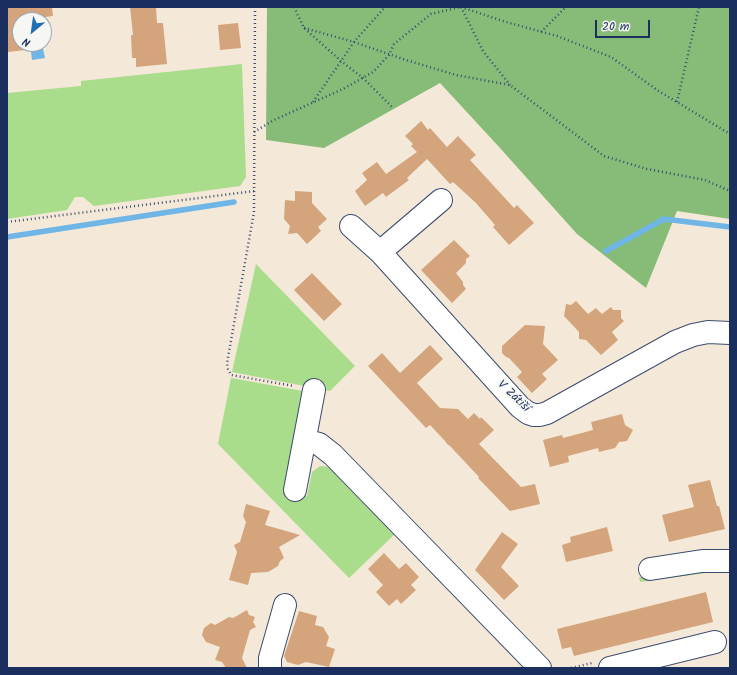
<!DOCTYPE html>
<html>
<head>
<meta charset="utf-8">
<style>
	body { margin:0 }
	#map { position:relative; width:737px; height:675px; overflow:hidden; background:#f4e9d8; font-family:Kalam,sans-serif }
	canvas { display:block }
	.frame { position:absolute; inset:0; border:8px solid #1b2f5e; pointer-events:none }
	.north { position:absolute; left:12px; top:12px; width:40px; height:40px; box-sizing:border-box; background:#f6f6f2; border:1px solid #9ea6b7; border-radius:50%; rotate:209deg; font-size:11px; font-weight:700; line-height:16px; text-align:center; color:#1b2f5e }
	.north::after { content:''; display:block; margin:auto; width:14px; height:18px; background:#1f6fb2; clip-path:polygon(50% 0,100% 100%,50% 72%,0 100%) }
	.scale { position:absolute; left:595px; top:20px; width:55px; height:18px; box-sizing:border-box; border:2px solid #1b2f5e; border-top:0; padding-left:5px; font-size:12px; line-height:14px; white-space:nowrap; color:#1b2f5e; -webkit-text-stroke:3px #f6f6f2; paint-order:stroke }
</style>
</head>
<body>
<div id="map">
<canvas width="737" height="675"></canvas>
<div class="frame"></div>
<div class="north">N</div>
<div class="scale">20 m</div>
</div>
<script>
const ctx = document.querySelector('canvas').getContext('2d');
ctx.lineJoin = 'round';
function fillPath(path, color) { ctx.fillStyle = color; ctx.fill(path, 'evenodd'); }
const shape = rows => new Path2D(rows.map(r => 'M' + r).join(''));
function trace(path, color, width, dash) { ctx.strokeStyle = color; ctx.lineWidth = width; ctx.lineCap = dash ? 'butt' : 'round'; ctx.setLineDash(dash || []); ctx.stroke(path); }
function label(font, color, halo, rows, align = 'center') {
  ctx.font = font + ' Kalam,sans-serif'; ctx.lineWidth = 4; ctx.setLineDash([]); ctx.textBaseline = 'middle'; ctx.strokeStyle = halo; ctx.fillStyle = color; for (const [text, x, y, turn = 0] of rows) {
    ctx.save(); ctx.translate(x, y); ctx.rotate((+turn || 0) * Math.PI / 180); ctx.textAlign = isNaN(turn) ? turn : align; if (halo) ctx.strokeText(text, 0, 0); ctx.fillText(text, 0, 0); ctx.restore();
  }
}
fillPath(shape([
	[242,64,246,177,240,186,94,206,83,197,75,197,67,210,7,219,7,93,81,86,81,81],
	[256,264,355,366,330,391,232,372],
	[231,378,303,391,284,492,307,496,312,472,320,466,330,467,396,533,349,578,218,444],
	[728,570,640,582,639,577,645,576]
]), '#a9dc8b');
fillPath(shape([
	[267,7,730,7,730,219,677,211,646,288,577,234,500,148,440,83,324,148,266,140]
]), '#86bc77');
fillPath(shape([
	[30,44,42,44,45,58,32,60]
]), '#6fb6e7');
trace(shape([
	[7,237,234,202],
	[606,251,664,219,730,227]
]), '#6fb6e7', 5.5);
fillPath(shape([
	[7,7,52,7,53,16,20,20,20,44,25,44,25,50,8,52,7,42],
	[130,7,156,7,157,23,163,23,167,64,136,67,136,58,132,58,131,35,133,35],
	[238,23,241,48,220,50,218,25],
	[421,121,428,130,430,128,447,147,458,136,476,155,470,160,514,208,517,205,534,223,509,245,493,227,495,225,476,203,453,182,450,184,427,159,407,178,409,180,386,197,383,193,365,206,355,191,367,180,362,173,377,162,386,174,417,152,411,146,413,144,405,136],
	[295,191,312,192,312,203,327,219,318,227,321,231,307,244,297,233,288,234,290,226,284,219,285,200,295,201],
	[454,240,470,256,466,259,466,263,456,273,463,282,463,285,466,289,452,303,421,270],
	[312,273,342,304,324,321,294,290],
	[576,301,588,314,596,308,602,314,611,307,613,310,621,310,621,318,624,321,612,332,618,340,601,355,586,340,579,339,579,332,564,316,566,304,571,305],
	[525,325,545,326,543,344,558,360,542,374,547,379,532,393,517,377,522,372,509,358,506,357,502,353,502,346],
	[430,345,443,359,417,383,440,408,458,409,468,419,474,413,480,419,481,417,494,430,479,444,521,487,535,484,540,504,510,511,478,478,479,477,450,446,447,444,445,441,430,425,426,428,368,366,382,353,400,373],
	[622,414,625,425,633,430,627,441,619,442,615,448,599,452,598,448,568,456,569,462,550,467,543,440,562,435,563,438,593,430,591,422],
	[710,480,717,506,719,506,725,529,669,542,662,515,694,507,688,485],
	[246,504,270,511,265,525,300,535,279,547,284,558,280,561,278,566,268,572,251,573,248,585,229,580,237,552,234,545,240,542,246,522,243,516],
	[607,527,613,551,566,562,562,545,571,542,570,537],
	[502,532,518,544,501,567,519,586,504,600,475,570],
	[384,553,399,569,406,563,419,577,411,585,416,590,401,604,397,599,389,606,376,592,383,585,368,569],
	[706,592,713,622,574,656,571,647,562,649,557,629],
	[247,610,249,615,255,617,253,622,256,627,250,630,242,658,247,668,226,668,222,662,215,660,220,647,206,642,202,635,204,628,211,623,215,625,229,617,233,618],
	[299,611,317,616,315,625,323,627,329,637,326,646,335,649,329,667,306,662,298,665,287,662,284,656]
]), '#d4a47c');
const minor = shape([
	[351,226,380,252,520,407,528,413,534,415,540,415,547,413,675,342,693,335,708,332,730,333],
	[380,252,441,200],
	[305,440,319,444,333,455,540,668],
	[295,490,314,390],
	[650,569,702,561,730,561],
	[270,668,270,658,285,605],
	[610,668,715,642]
]);
trace(minor, '#3c4b70', 24);
trace(shape([
	[255,7,254,212,227,363,228,369,231,375,294,386],
	[294,7,304,28,341,61,363,78,392,107],
	[461,7,506,22,557,36,611,57,657,90,730,134],
	[461,7,483,51,510,85],
	[304,28,354,42,406,60,456,75,510,85,604,156,647,169,705,180,730,191],
	[541,32,566,7],
	[313,102,354,42,385,7],
	[677,102,699,7],
	[254,132,274,120,343,89,373,72,389,55,394,44,431,14,460,7],
	[7,222,255,191],
	[571,668,592,663]
]), '#3c4b70', 2.5, [1, 3]);
trace(minor, '#fff', 22);
label('12px', '#1b2f5e', '#f6f6f2', [
	["V Zátiší",513,397,44]
]);
</script>
</body>
</html>
